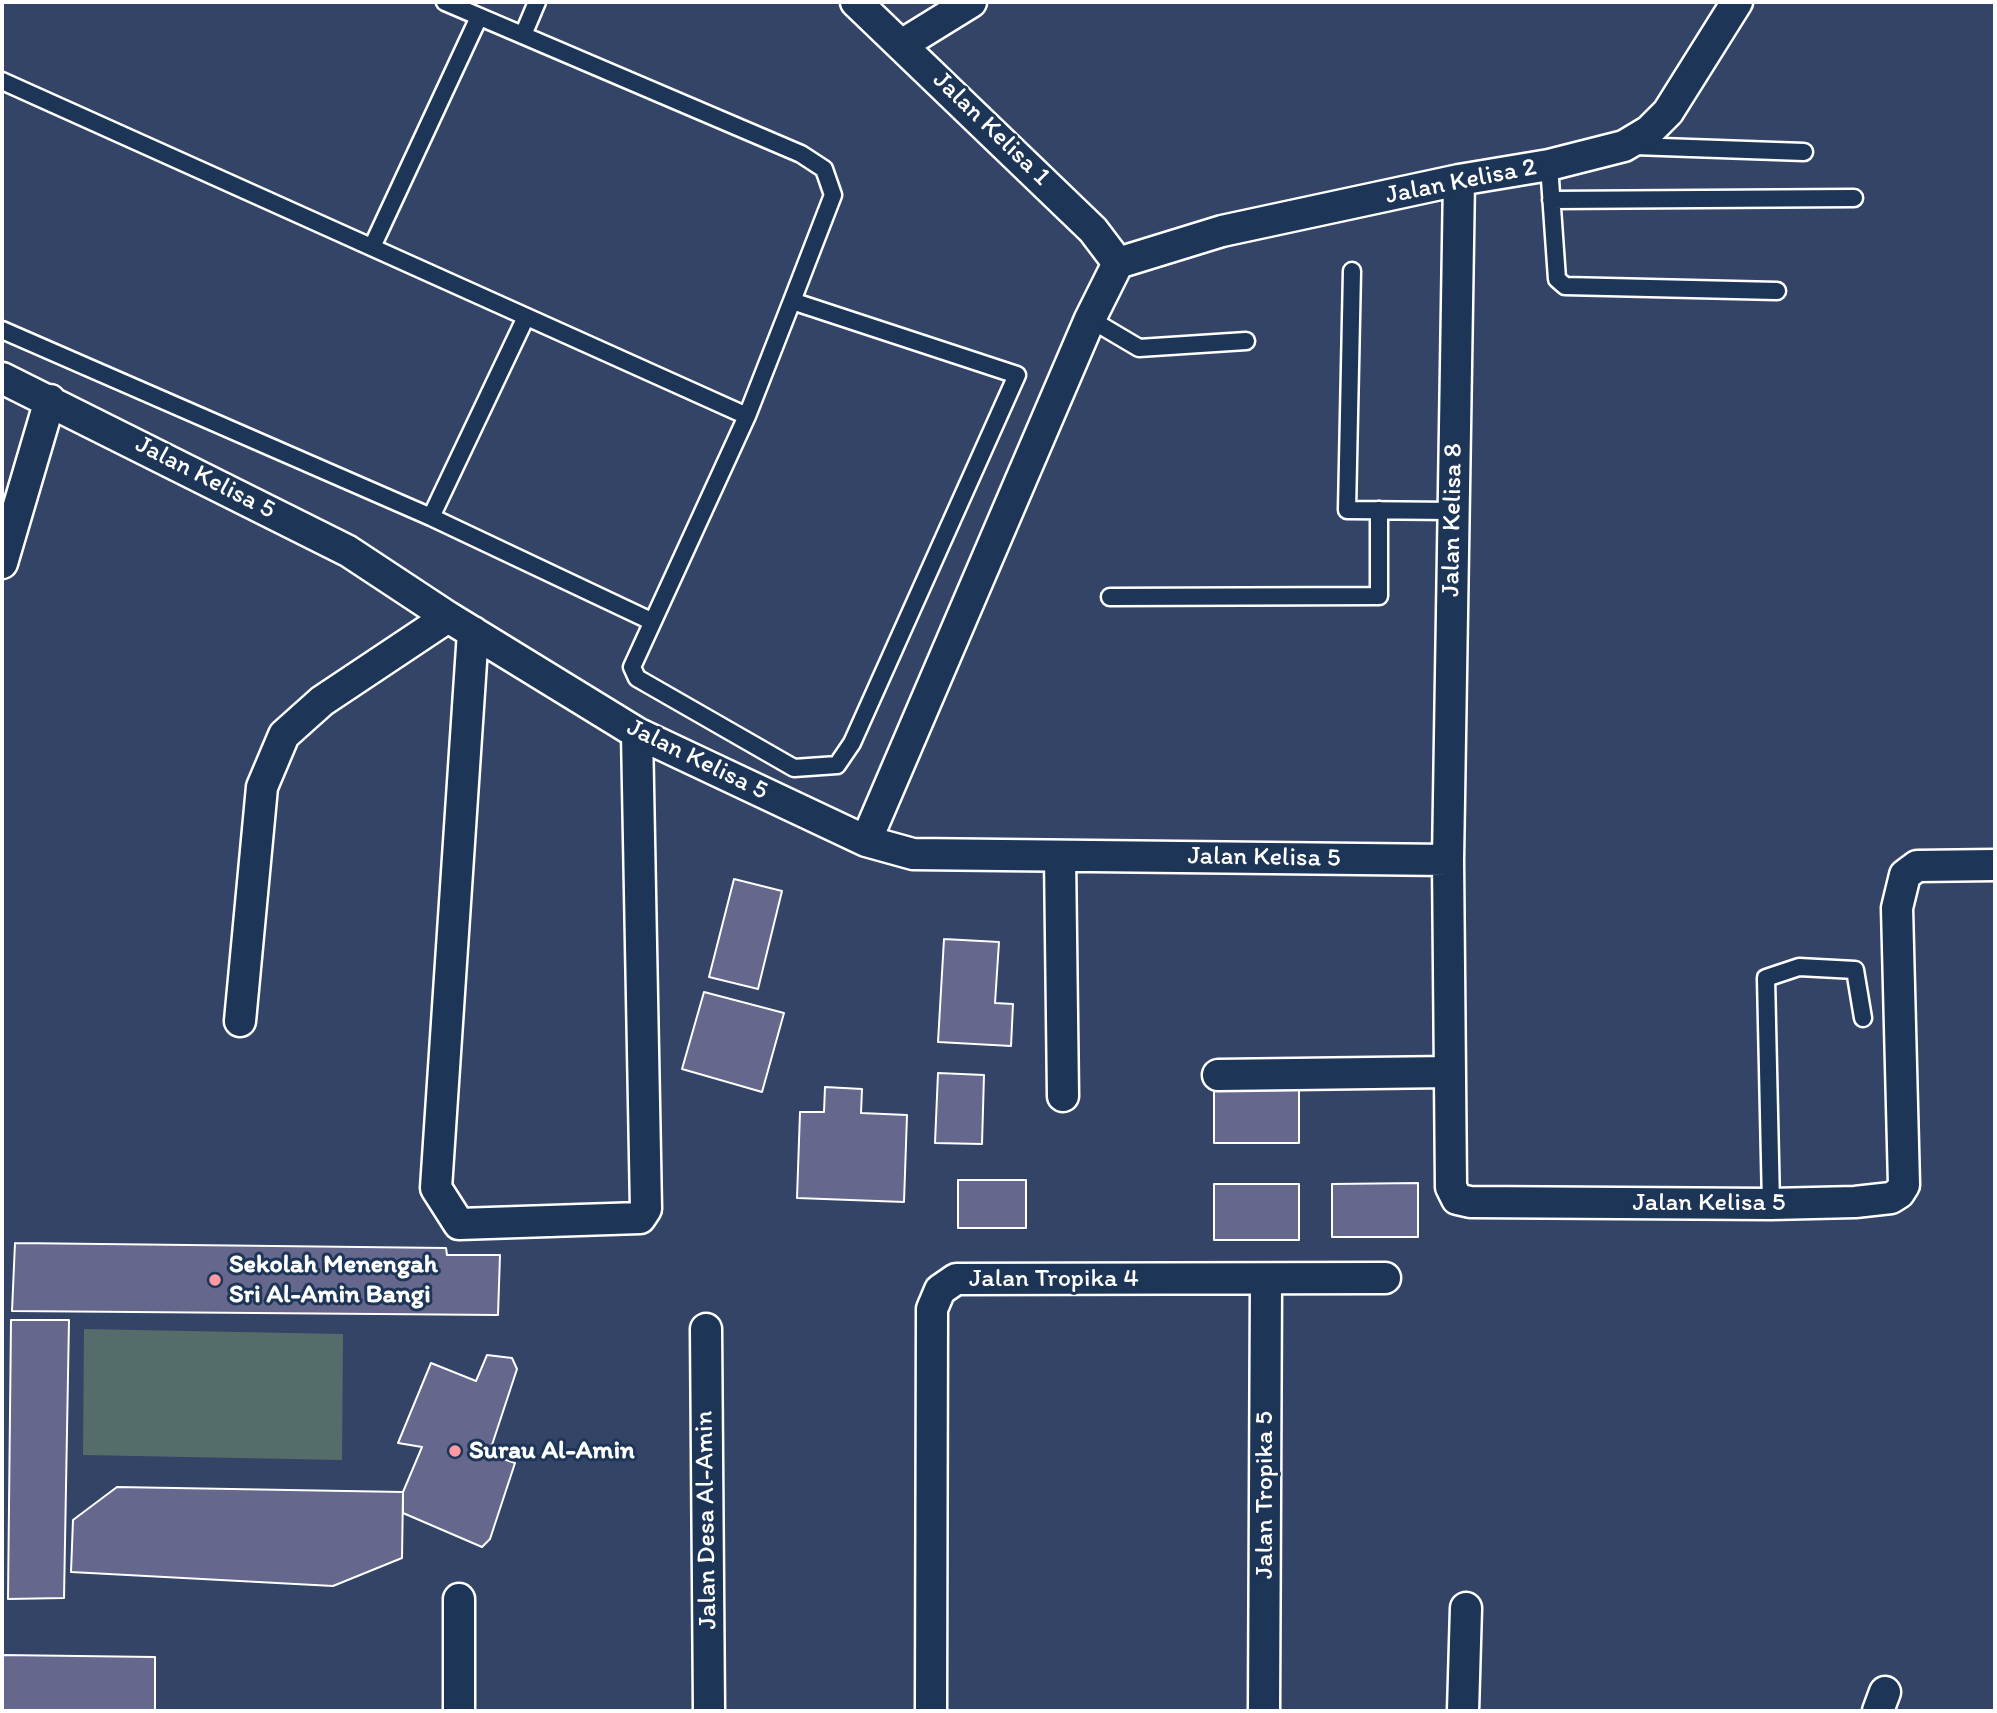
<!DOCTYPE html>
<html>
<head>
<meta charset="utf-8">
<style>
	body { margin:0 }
	#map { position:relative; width:1997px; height:1713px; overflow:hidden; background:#334467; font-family:Itim,sans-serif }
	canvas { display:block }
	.frame { position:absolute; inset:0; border:4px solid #fff; pointer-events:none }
</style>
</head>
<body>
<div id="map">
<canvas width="1997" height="1713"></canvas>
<div class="frame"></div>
</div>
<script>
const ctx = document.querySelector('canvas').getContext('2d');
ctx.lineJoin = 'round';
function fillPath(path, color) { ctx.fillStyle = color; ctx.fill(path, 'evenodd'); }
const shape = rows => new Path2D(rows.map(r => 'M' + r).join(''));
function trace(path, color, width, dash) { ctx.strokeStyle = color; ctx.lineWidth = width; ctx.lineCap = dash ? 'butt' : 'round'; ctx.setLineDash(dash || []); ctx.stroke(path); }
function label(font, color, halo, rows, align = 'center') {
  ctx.font = font + ' Itim,sans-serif'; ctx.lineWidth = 6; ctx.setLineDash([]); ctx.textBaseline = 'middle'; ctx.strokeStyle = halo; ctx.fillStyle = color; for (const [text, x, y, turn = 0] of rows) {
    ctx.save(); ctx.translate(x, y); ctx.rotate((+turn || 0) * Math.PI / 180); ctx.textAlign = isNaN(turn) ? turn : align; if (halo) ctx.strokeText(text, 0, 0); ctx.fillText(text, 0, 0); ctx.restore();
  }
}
fillPath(shape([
	[84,1329,343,1334,342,1460,83,1455]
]), '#556d6a');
const building = shape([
	[734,879,782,891,758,989,709,977,734,879],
	[944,939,999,942,995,1003,1013,1004,1011,1046,938,1042,944,939],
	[704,992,784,1013,762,1092,682,1069,704,992],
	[938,1073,984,1075,982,1144,935,1143,938,1073],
	[1299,1084,1299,1143,1214,1143,1214,1085,1299,1084],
	[825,1087,862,1089,861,1113,907,1115,904,1202,797,1198,800,1112,824,1112,825,1087],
	[958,1180,1026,1180,1026,1228,958,1228,958,1180],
	[1418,1183,1418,1237,1332,1237,1332,1184,1418,1183],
	[1214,1184,1299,1184,1299,1240,1214,1240,1214,1184],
	[15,1243,446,1248,447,1255,500,1255,498,1315,12,1311,15,1243],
	[11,1320,69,1320,64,1598,8,1599,11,1320],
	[487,1355,512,1358,517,1369,489,1454,515,1463,490,1539,482,1547,403,1513,403,1492,422,1447,398,1443,431,1363,476,1381,487,1355],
	[117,1487,403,1492,402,1558,333,1586,71,1572,73,1520,117,1487],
	[2,1655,155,1657,155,1711,2,1711,2,1655]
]);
fillPath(building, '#65678c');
trace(building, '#fff', 2);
const service = shape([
	[445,2,801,154,824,169,833,195,792,301,747,416,632,667,637,678,794,768,837,765,852,743,1017,375,792,301],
	[523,35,537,2],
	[2,81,747,416],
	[1634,146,1804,152],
	[1549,165,1557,279,1565,286,1777,291],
	[1551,200,1854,198],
	[372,247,479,17],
	[1352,271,1347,510,1453,511],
	[1090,319,1139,348,1246,341],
	[2,330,431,517,651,621],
	[431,517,526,317],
	[1110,597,1379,596,1379,510],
	[1771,1204,1766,978,1799,967,1855,970,1863,1018]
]);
const minor = shape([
	[856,2,1093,230,1118,263],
	[903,44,971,2],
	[1459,180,1448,860,1451,1187,1457,1199,1470,1202,1771,1204,1855,1202,1891,1198,1899,1193,1904,1185,1897,908,1905,875,1917,866,1995,865],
	[1118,263,1222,231,1459,180,1549,165,1624,146,1649,131,1668,112,1737,2],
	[2,378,348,551,448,617,637,733,866,841,913,854,1448,860],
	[2,563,50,400],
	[473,632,436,1188,459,1224,640,1218,646,1209,637,733],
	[866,841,1090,319,1118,263],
	[1060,856,1063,1096],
	[240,1021,262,787,284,735,322,701,448,617],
	[1218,1075,1448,1072],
	[706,1329,709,1711],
	[459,1599,459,1711],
	[931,1711,932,1309,940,1290,956,1279,1385,1278],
	[1264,1711,1266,1280],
	[1463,1711,1466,1608],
	[1878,1711,1885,1692]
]);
trace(service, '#fff', 21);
trace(minor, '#fff', 35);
trace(service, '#1d3557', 16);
trace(minor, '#1d3557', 30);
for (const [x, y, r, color] of [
	[215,1280,7,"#ff9aa2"],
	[455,1451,7,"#ff9aa2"]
]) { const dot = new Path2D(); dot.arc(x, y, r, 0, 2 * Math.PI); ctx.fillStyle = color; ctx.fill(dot); trace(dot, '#1d3557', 2.5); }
label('26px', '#fff', '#1d3557', [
	["Jalan Kelisa 1",991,129,44],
	["Jalan Kelisa 2",1461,182,-11],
	["Jalan Kelisa 5",205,478,27],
	["Jalan Kelisa 8",1453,520,-89],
	["Jalan Kelisa 5",697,760,26],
	["Jalan Kelisa 5",1264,858,1],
	["Jalan Kelisa 5",1709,1203],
	["Jalan Tropika 4",1054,1279],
	["Jalan Tropika 5",1265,1495,-90],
	["Jalan Desa Al-Amin",707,1520,-91]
]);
label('bold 26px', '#fff', '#1d3557', [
	["Sekolah Menengah",229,1265],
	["Sri Al-Amin Bangi",229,1295],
	["Surau Al-Amin",469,1451]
], 'left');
</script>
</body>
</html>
